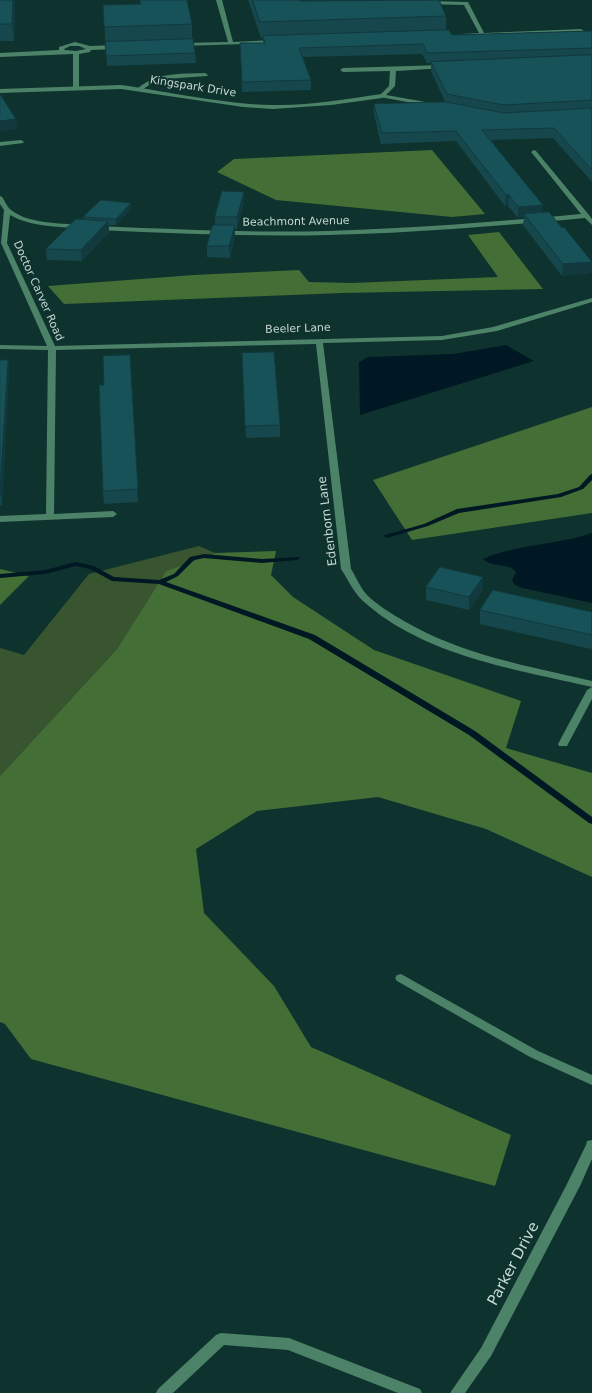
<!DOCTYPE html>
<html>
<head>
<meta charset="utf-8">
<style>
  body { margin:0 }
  canvas { display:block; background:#0e322d }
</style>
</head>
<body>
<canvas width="592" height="1393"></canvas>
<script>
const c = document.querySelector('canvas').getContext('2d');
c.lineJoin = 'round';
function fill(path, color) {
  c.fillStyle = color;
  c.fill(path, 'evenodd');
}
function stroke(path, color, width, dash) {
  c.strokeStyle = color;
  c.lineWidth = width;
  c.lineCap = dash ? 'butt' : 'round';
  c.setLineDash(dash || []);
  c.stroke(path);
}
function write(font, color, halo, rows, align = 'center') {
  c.font = font + ' "DejaVu Sans",sans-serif';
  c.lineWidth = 4;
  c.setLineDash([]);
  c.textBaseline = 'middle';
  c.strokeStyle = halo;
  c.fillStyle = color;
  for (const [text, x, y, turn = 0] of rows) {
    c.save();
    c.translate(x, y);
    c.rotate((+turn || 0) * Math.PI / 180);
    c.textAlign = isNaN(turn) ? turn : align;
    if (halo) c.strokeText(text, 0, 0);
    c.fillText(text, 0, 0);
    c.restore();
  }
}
const green = new Path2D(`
  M199,546L215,553L166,571L117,649L0,776V648L24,655L89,574Z`);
const forest = new Path2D(`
  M432,150L485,214L452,217L276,200L217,172L234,159Z
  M499,232L543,289L342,293L64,304L48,286L194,275L299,270L309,282L352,283L498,277L468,235Z
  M592,407V513L412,540L373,480Z
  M276,551L271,575L293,597L374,650L521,701L506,748L592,773V877L486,829L378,797L257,811L196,849L204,913L274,986L311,1047L511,1135L495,1186L31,1059L5,1024L0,1022V776L117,649L166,571L215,553Z
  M0,569L29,576L0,605Z`);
const water = new Path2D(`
  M506,345L534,361L360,415L359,362L368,357L453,354Z
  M592,533V603L522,588L515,585L512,580L516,572C508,562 492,568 483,559C517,544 557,545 592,533Z`);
const stream = new Path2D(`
  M592,474V480L583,489L561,497L459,513L428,526L387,538L384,536L385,535L424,524L457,509L558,494L579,487L590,475Z
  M204,554L262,559L299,557L300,558L299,559L297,560L262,563L204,558L194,560L178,576L166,582L315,635L475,731L592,817V824L589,823L469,735L309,639L159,584L112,581L90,569L76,566L45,574L0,578V574L45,570L76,562L94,566L114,577L159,580L174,574L190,557Z`);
const service = new Path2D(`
  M216,0H222L233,42L275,40L278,42L277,43L180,46V44L182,43L228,42Z
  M428,1L468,2L484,33L581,29L584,31L581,33L464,37L462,36V34L479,33L464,5L426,4V2Z
  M75,42L90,46L117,45L120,47L117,49L91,50L90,52L79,54V87L76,89L73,87V54L0,57V53L59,50V47ZM70,46H79L86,49L76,51L65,50L64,49Z
  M443,65L446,67L445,68L396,71L395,86L386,95L437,104L438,105L435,107L380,97V95L389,86L390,71L343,72L340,70L343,68Z
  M205,73L208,75L207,76L165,79L155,81L142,90L137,89C156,72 181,74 205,73Z
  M21,140L24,142L23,143L0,146V142Z
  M592,687V699L568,744L567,746H559L558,744L587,690Z
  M401,974L538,1051L592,1075V1085L530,1057L397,981L395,978L397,975Z
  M221,1333L289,1338L420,1389L422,1393H398L288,1350L224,1345L173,1393H156L158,1389L216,1335Z`);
const minor = new Path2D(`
  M121,85C169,92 224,104 272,105C309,106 346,99 382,94L385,96L382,98L331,105L273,109L243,107L121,89L0,93V89Z
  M534,150L536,151L589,215L592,219V225L585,218C499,226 413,233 327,235C250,237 173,233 96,230L93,228L96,226C173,229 250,233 328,231C413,228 497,222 581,214L532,153L531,152Z
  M0,196L2,197C5,201 7,207 11,210C29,224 59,223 81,225L84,227L81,229C57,226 31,227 10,215L7,243L55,346L442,336L493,327L592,298V302L497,331L442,340L323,343L351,569C356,577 360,587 367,595C377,605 392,614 404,621C462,655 528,666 592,681V687C515,669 424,656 363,601C353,592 348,579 341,569L316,344L56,350L54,514L113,511L117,514L113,517L0,522V516L46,514L48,350L0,349V345L47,346L1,243L4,210L0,204Z
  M592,1140V1159L580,1186L491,1356L465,1393H450L481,1348L566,1186L586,1145L587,1141Z`);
const wall = new Path2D(`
  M0,0H15L14,41H0Z
  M140,0H187L192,24V39L195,53L196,63L107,66L103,5L140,4Z
  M248,0H300V1L446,16V30L452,35L592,31V182L553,138L491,140L542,213L562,228L592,262L591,273L562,276L523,225L524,217L518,218L508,206H505L456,141L381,144L374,114V104L445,102L431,71V63H427L422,54L303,57L311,80V90L242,92L240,43H263V38H261Z
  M244,192V203L237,229H235V236L230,258L207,257V246L215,225V217Z
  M131,203V209L116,225H109V232L82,261L47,260L46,249L84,219L83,217Z
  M242,353L280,425V437L246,438Z
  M130,355L138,502L104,504L103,491L104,385Z
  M0,360H8L9,372L2,505H0Z
  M483,577L482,591L469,610L426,600V587Z
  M480,610L592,612V647L591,649L480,624Z`);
const shadedWall = new Path2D(`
  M13,0H15V4L14,41L12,24Z
  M16,119L17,129L0,131V121Z
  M244,192V203L237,229V217Z
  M506,195H509L508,206H505Z
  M131,203V209L116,225V219Z
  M543,205L542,216L524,214V217L518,218V207Z
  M108,221L109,232L82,261L81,250Z
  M235,225V236L230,258L229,246Z
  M592,262L591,273L562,276L563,264Z
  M8,360L9,372L2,505L0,492Z
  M483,577L482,591L469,610V597Z`);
const building = new Path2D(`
  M0,0H13L12,24H0Z
  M140,0H187L192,24L104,27L103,5L141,4Z
  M253,0H300V1L439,0L446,16L260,22Z
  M449,30L452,35L592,31V48L427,53L423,44L299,48L311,80L242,82L240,43H265L263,36Z
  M193,39L195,53L106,56L105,42Z
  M592,55V100L504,105L447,94L431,62Z
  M0,94L16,119L0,121Z
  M446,102L504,113L592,108V170L554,128L482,130L543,205L518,207L509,195H506L456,131L382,133L374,104Z
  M222,191L244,192L237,217H215Z
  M101,200L131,203L116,219L83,217Z
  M549,212L562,228L564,227L592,262L563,264L524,214Z
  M76,219L108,221L81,250L46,249Z
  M213,225H235L229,246H207Z
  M274,352L280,425L245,426L242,353Z
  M130,355L138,489L103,491L99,385H104L103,356Z
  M0,360H8L0,492Z
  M440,567L483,577L469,597L426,587Z
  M493,590L592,612V635L480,610Z`);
const farStreetnames = [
  ["Kingspark Drive",193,87,9],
  ["Beachmont Avenue",296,222,-1],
  ["Doctor Carver Road",38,291,66],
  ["Beeler Lane",298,329,-2]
];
const streetNames = [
  ["Edenborn Lane",328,521,-97]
];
const nearStreetnames = [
  ["Parker Drive",514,1264,-62]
];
fill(green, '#395530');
fill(forest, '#436e35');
fill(water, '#001823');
fill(stream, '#001823');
fill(service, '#4c8267');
fill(minor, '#4c8267');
fill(wall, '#15474d');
fill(shadedWall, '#11393e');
fill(building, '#185259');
stroke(building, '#11393e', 1);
write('11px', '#c5d8d4', '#0e322d', farStreetnames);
write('12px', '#c5d8d4', '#0e322d', streetNames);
write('15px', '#c5d8d4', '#0e322d', nearStreetnames);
</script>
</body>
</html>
